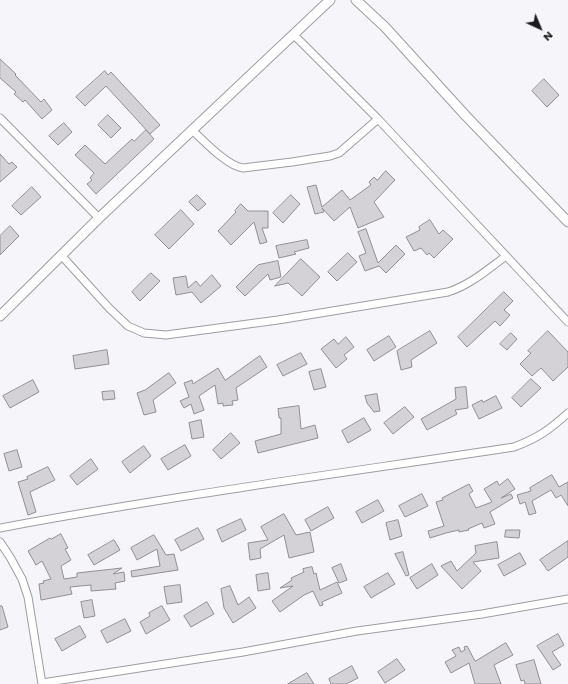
<!DOCTYPE html>
<html>
<head>
<meta charset="utf-8">
<style>
  body { margin:0 }
  #map { position:relative; width:568px; height:684px; overflow:hidden; background:#f5f5fa; font-family:Poppins,sans-serif }
  canvas { display:block }
  .north { position:absolute; left:520px; top:8px; width:40px; height:40px; -webkit-text-stroke:3px #fff; paint-order:stroke; rotate:136deg; font-size:11px; font-weight:700; line-height:16px; text-align:center; color:#1c1c1e }
  .north::after { content:''; display:block; margin:auto; width:14px; height:18px; background:#1c1c1e; clip-path:polygon(50% 0,100% 100%,50% 72%,0 100%) }
</style>
</head>
<body>
<div id="map">
<canvas width="568" height="684"></canvas>
<div class="north">N</div>
</div>
<script>
const c = document.querySelector('canvas').getContext('2d');
c.lineJoin = 'round';
function fill(path, color) {
  c.fillStyle = color;
  c.fill(path, 'evenodd');
}
function stroke(path, color, width, dash) {
  c.strokeStyle = color;
  c.lineWidth = width;
  c.lineCap = dash ? 'butt' : 'round';
  c.setLineDash(dash || []);
  c.stroke(path);
}
const building = new Path2D(`
  M0,59L16,74L15,75L41,102L44,99L52,110L42,119L25,100L23,102L14,94L16,92L0,78Z
  M105,71L108,75L111,72L160,125L150,134L106,86L85,106L76,97Z
  M544,79L559,95L547,107L532,91Z
  M108,115L121,128L111,138L98,125Z
  M64,123L72,132L58,145L49,136Z
  M146,130L154,139L96,194L87,184L92,180L90,178L94,173L75,155L85,145L105,164L132,139L134,141Z
  M0,154L9,164L12,162L17,167L0,182Z
  M386,171L395,180L374,202L384,217L358,228L350,207L334,221L322,208L324,212L315,214L307,187L316,185L322,207L342,190L350,200L371,185L369,182L374,177L377,180Z
  M32,187L41,197L21,215L12,206Z
  M197,195L206,204L198,211L189,202Z
  M291,195L300,204L283,223L273,213Z
  M241,204L248,211H268V228H262L267,242L260,244L254,222L231,245L218,231L236,212L235,211Z
  M181,210L194,224L169,249L155,235Z
  M430,220L439,234L443,230L453,239L434,258L429,253L427,255L421,248L414,251L406,237L420,230L419,227Z
  M10,226L19,236L0,255V236Z
  M366,229L378,263L396,245L405,254L386,273L379,266L365,271L359,256L366,253L358,232Z
  M307,240L309,248L294,252L296,254L279,258L276,246Z
  M348,253L357,262L337,281L328,272Z
  M301,259L320,277L302,296L288,283L275,286Z
  M278,261L281,277L270,280L268,274L245,296L236,287L258,265Z
  M151,273L160,281L140,301L132,292Z
  M212,275L221,286L201,303L192,292L176,295L173,278L186,276L188,288L196,281L200,286Z
  M504,292L513,301L504,310L510,315L500,326L495,321L467,347L458,337Z
  M430,331L437,343L411,360L412,367L401,370L397,351Z
  M548,331L568,352V367L553,381L541,368L532,376L520,364L531,353L528,351Z
  M511,333L517,339L507,350L500,344Z
  M389,336L396,347L374,361L367,350Z
  M346,337L354,347L344,355L347,359L336,368L321,349L334,339L338,344Z
  M107,350L109,364L75,369L73,356Z
  M301,353L307,364L283,376L277,365Z
  M260,356L267,367L236,388L238,400L232,401L233,405L223,406V403L218,404L215,385L199,396L204,410L194,414L191,404L184,408L180,401L189,397L184,383L192,380L193,384L218,368L225,380Z
  M321,369L326,387L314,390L309,372Z
  M169,373L176,383L153,400L156,412L144,415L137,393L145,390Z
  M531,379L541,388L521,407L512,398Z
  M33,380L39,392L10,408L3,396Z
  M466,387L468,408L455,410L457,414L427,430L421,419L456,399L455,388Z
  M114,391L115,399L103,400L102,392Z
  M377,394L380,411L374,412L367,403L365,396Z
  M496,396L502,408L479,419L472,405L482,400L483,402Z
  M299,406L301,429L315,425L318,438L258,453L255,441L281,434V418H279L278,409Z
  M405,407L414,417L393,434L384,423Z
  M364,418L371,430L348,443L342,431Z
  M201,420L204,437L192,439L189,423Z
  M231,433L240,443L221,459L213,450Z
  M185,445L191,456L168,470L161,459Z
  M144,446L151,456L130,473L122,462Z
  M17,450L22,467L9,471L4,454Z
  M91,459L98,469L77,485L70,476Z
  M48,467L55,480L30,492L36,512L28,515L18,482L28,479L27,477Z
  M552,475L559,487L568,482V506L561,495L556,498L551,490L532,501L536,513L529,515L525,502L520,504L517,495L531,491L530,488Z
  M508,479L515,489L501,498L511,494L513,498L490,512L495,524L484,528L482,523L468,529L469,530L459,532V530L446,533L430,538L428,531L444,526L436,502L443,500L442,498L469,484L473,491L469,494L476,508L492,502L484,489L497,481L499,485Z
  M422,494L428,506L405,517L399,506Z
  M378,500L384,511L362,523L356,512Z
  M328,507L334,518L311,531L305,520Z
  M284,514L296,535L310,532L314,552L289,558L284,535L260,549L261,558L250,560L248,543L268,540L261,527Z
  M241,519L246,530L222,542L217,530Z
  M398,520L402,536L390,540L386,523Z
  M198,528L204,539L181,551L175,540Z
  M506,530H520L519,538L505,537Z
  M61,534L68,548L65,549L71,560L61,566L64,579L77,577V573L122,568L113,574L124,572L125,581L115,583L116,589L91,591V585L70,587L72,594L41,600L39,584L44,583L43,581L51,579L42,561L36,565L28,551L50,538L51,539Z
  M154,535L166,555L174,554L178,570L132,577L131,571L160,566L157,549L137,560L131,548Z
  M114,540L120,550L94,565L88,555Z
  M568,541V557L548,571L540,560Z
  M497,542L499,558L473,562L481,571L462,589L441,566L451,561L457,571L476,553L475,546Z
  M403,552L409,575L406,576L395,554Z
  M520,553L526,564L504,576L498,565Z
  M341,564L347,580L339,583L332,568Z
  M432,564L438,575L417,589L410,578Z
  M312,567L314,574L316,573L320,590L337,582L342,593L322,602L323,605L320,606L313,591L304,595L280,612L272,601L293,586L280,588L292,580L291,578L304,572L303,569Z
  M268,573L270,589L258,591L256,575Z
  M388,573L395,584L371,598L364,587Z
  M180,585L182,602L167,604L164,587Z
  M230,586L238,605L249,597L256,608L233,623L224,608L221,589Z
  M92,600L95,616L84,618L81,602Z
  M207,602L214,614L191,627L184,616Z
  M0,606H2L8,627L0,630Z
  M162,606L170,620L146,634L140,622L150,616L149,613Z
  M125,619L131,631L107,643L101,631Z
  M80,626L86,637L62,651L55,639Z
  M558,634L564,645L552,652L561,665L553,670L537,646Z
  M506,643L513,655L494,665L501,684H475L469,663L451,673L445,662L456,656L452,650L459,647L461,652L465,650L464,647L467,646L475,661Z
  M397,659L405,670L385,683L378,672Z
  M534,660L541,684H525L524,680L521,681L516,665Z
  M352,666L358,678L346,684H331L329,679Z
  M307,673L314,684H288Z`);
const minor = new Path2D(`
  M294,35L378,119L568,322
  M0,118L99,218
  M192,130C204,141 227,166 243,168L292,162L330,156L339,153L378,119
  M61,255L109,308L128,326L144,333L166,335L278,320L448,292C470,285 487,270 506,256
  M0,528C171,496 343,473 514,447C538,438 549,430 568,413
  M0,542L10,557L22,579L28,597L42,684
  M42,683L243,652L357,631L482,614L568,599`);
const tertiary = new Path2D(`
  M356,0L385,27L466,116L568,222
  M0,316L99,218L330,0`);
fill(building, '#d4d2d7');
stroke(building, '#918f93', 1);
stroke(minor, '#9d9ea2', 9);
stroke(tertiary, '#9d9ea2', 11);
stroke(minor, '#fff', 7);
stroke(tertiary, '#fff', 9);
</script>
</body>
</html>
